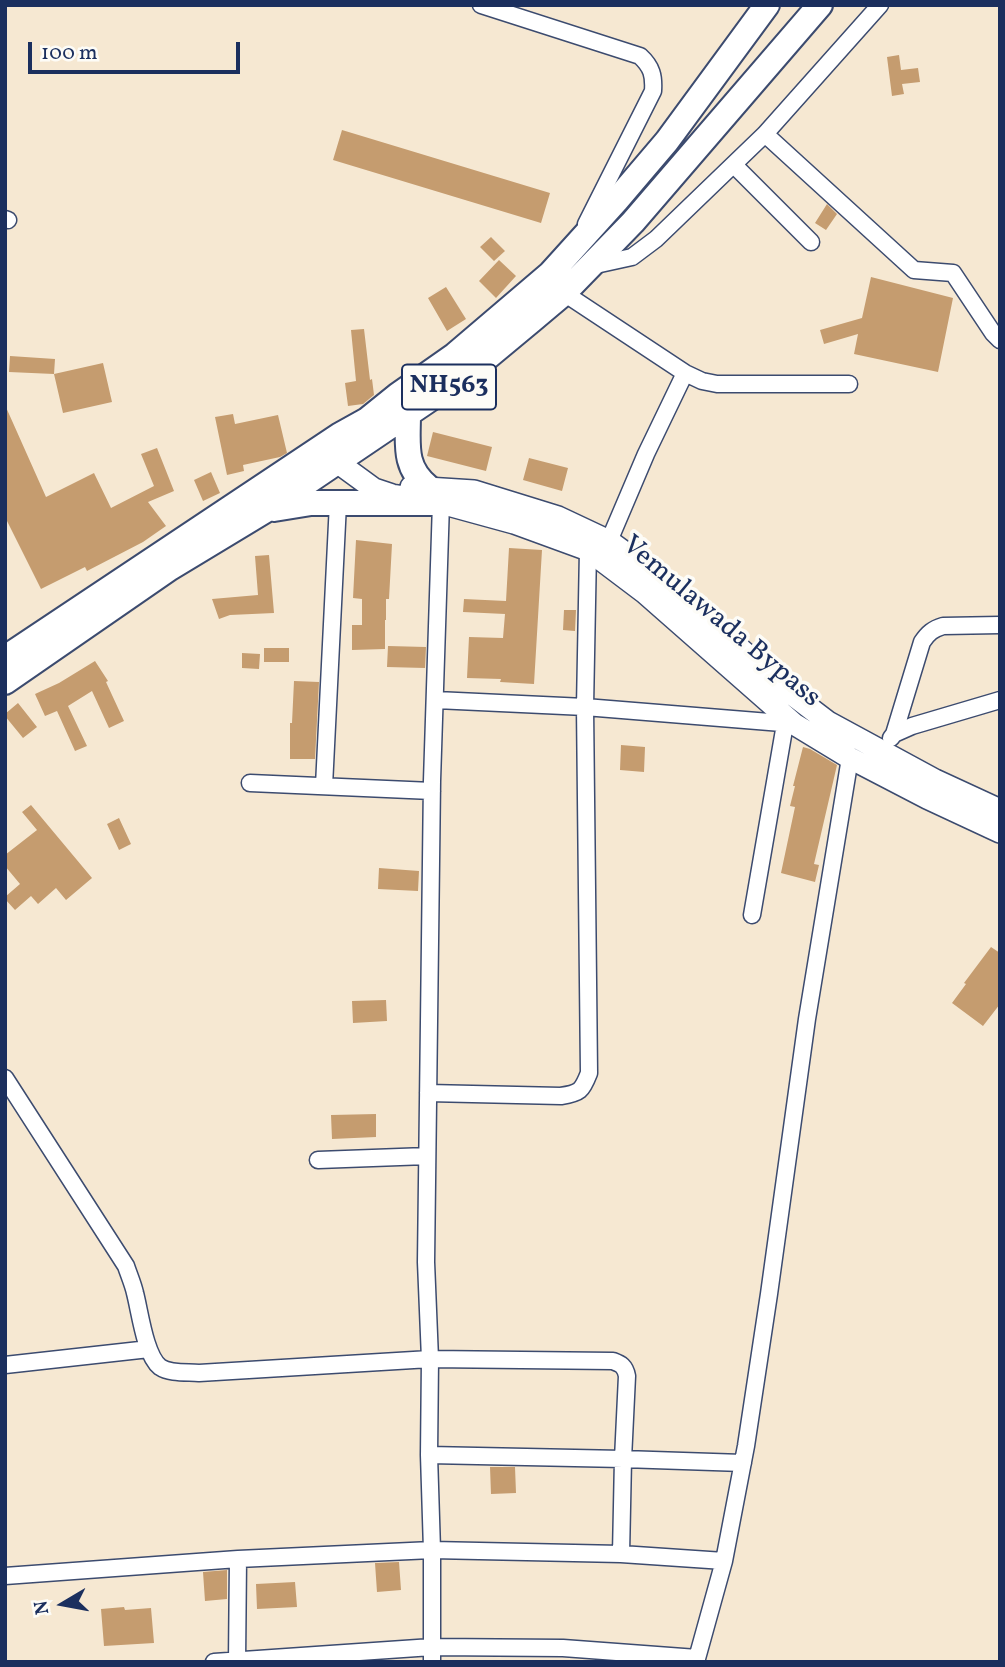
<!DOCTYPE html>
<html>
<head>
<meta charset="utf-8">
<style>
  body { margin:0 }
  #map { position:relative; width:1005px; height:1667px; overflow:hidden; background:#f6e8d2; font-family:Vollkorn,serif }
  canvas { display:block }
  .frame { position:absolute; inset:0; border:7px solid #1b2f5e; pointer-events:none }
  .north { position:absolute; left:28px; top:1569px; width:70px; height:70px; -webkit-text-stroke:5px #fdfcf7; paint-order:stroke; rotate:260deg; font-size:19px; font-weight:700; line-height:28px; text-align:center; color:#1b2f5e }
  .north::after { content:''; display:block; margin:auto; width:24px; height:32px; background:#1b2f5e; clip-path:polygon(50% 0,100% 100%,50% 72%,0 100%) }
  .scale { position:absolute; left:28px; top:42px; width:212px; height:32px; box-sizing:border-box; border:4px solid #1b2f5e; border-top:0; padding-left:9px; font-size:21px; line-height:24px; white-space:nowrap; color:#1b2f5e; -webkit-text-stroke:5px #fdfcf7; paint-order:stroke }
</style>
</head>
<body>
<div id="map">
<canvas width="1005" height="1667"></canvas>
<div class="frame"></div>
<div class="north">N</div>
<div class="scale">100 m</div>
</div>
<script>
const c = document.querySelector('canvas').getContext('2d');
c.lineJoin = 'round';
function fill(path, color) {
  c.fillStyle = color;
  c.fill(path, 'evenodd');
}
function stroke(path, color, width, dash) {
  c.strokeStyle = color;
  c.lineWidth = width;
  c.lineCap = dash ? 'butt' : 'round';
  c.setLineDash(dash || []);
  c.stroke(path);
}
function write(font, color, halo, rows, align = 'center') {
  c.font = font + ' Vollkorn,serif';
  c.lineWidth = 7;
  c.setLineDash([]);
  c.textBaseline = 'middle';
  c.strokeStyle = halo;
  c.fillStyle = color;
  for (const [text, x, y, turn = 0] of rows) {
    c.save();
    c.translate(x, y);
    c.rotate((+turn || 0) * Math.PI / 180);
    c.textAlign = isNaN(turn) ? turn : align;
    if (halo) c.strokeText(text, 0, 0);
    c.fillText(text, 0, 0);
    c.restore();
  }
}
const building = new Path2D(`
  M899,55L901,70L918,68L920,82L902,84L904,94L892,96L887,57Z
  M342,130L550,193L541,223L333,160Z
  M827,204L837,214L826,230L815,223Z
  M491,237L505,251L494,261L480,247Z
  M499,260L516,276L496,298L479,281Z
  M871,277L953,298L938,372L854,354L858,334L824,344L820,330L862,318Z
  M446,287L466,319L447,331L428,298Z
  M364,329L370,380L372,379L374,395L363,404L348,406L345,383L356,381L351,330Z
  M10,356L55,359L54,374L9,372Z
  M103,363L112,402L63,413L54,374Z
  M5,405L46,497L94,473L111,508L154,486L141,454L157,448L174,491L148,502L166,526L143,542L87,571L85,567L41,589L5,517Z
  M233,414L235,424L278,415L287,453L280,457L243,465L244,471L227,475L215,417Z
  M433,432L492,447L486,471L427,456Z
  M529,458L568,468L562,491L523,480Z
  M211,472L220,493L203,501L194,480Z
  M356,540L392,544L389,599H386V620H385V649L352,650V625H362V599L353,598Z
  M509,548L542,550L534,684L500,682L501,679L467,678L469,637L503,638L505,614L463,612L464,599L506,601Z
  M269,555L274,613L230,615L219,619L212,599L258,595L255,556Z
  M564,610H576L575,631L563,630Z
  M388,646L426,647L425,668L387,667Z
  M264,648H289V662H264Z
  M242,653L260,654L259,669L242,668Z
  M95,661L108,681L106,682L124,721L109,728L92,691L68,706L87,746L75,751L57,711L45,716L35,694L59,683Z
  M294,681L319,682L315,759H290V723H292Z
  M18,703L37,727L23,738L5,716V714Z
  M621,745L645,747L644,772L620,770Z
  M803,747L810,749L837,765L814,864L819,865L815,882L781,873L795,807L790,806L795,786H793Z
  M31,805L92,878L66,900L56,888L38,904L31,896L15,910L5,899V897L20,884L5,866V855L37,830L22,812Z
  M119,818L131,844L119,850L107,824Z
  M379,868L419,871L418,891L378,889Z
  M991,947L1000,953V1004L983,1026L952,1003L966,984L964,983Z
  M386,1000L387,1021L353,1023L352,1001Z
  M376,1114V1137L332,1139L331,1115Z
  M490,1467H515L516,1493L491,1494Z
  M399,1562L401,1590L377,1592L375,1563Z
  M227,1570V1599L205,1601L203,1572Z
  M295,1582L297,1607L257,1609L256,1584Z
  M124,1607L125,1610L151,1608L154,1643L104,1646L101,1609Z`);
const minor = new Path2D(`
  M481,5L640,56C652,67 654,76 653,91L586,224
  M765,134L914,270L953,273L993,333L1000,340
  M734,165L811,242
  M5,219L8,220
  M591,266L632,257L656,239L765,134L880,5
  M564,293L685,373L702,381L717,384H849
  M609,541L646,454L685,373
  M436,700L585,707L794,724
  M894,734L922,642C928,633 933,629 943,626L1000,625
  M891,738L894,734L912,726L1000,700
  M250,783L432,791
  M324,786L338,503
  M752,915L785,724
  M5,1078L126,1266C129,1275 133,1284 135,1293C140,1312 145,1355 160,1367C170,1374 187,1372 199,1373L430,1359L613,1361C621,1364 625,1366 627,1376L623,1459L743,1463
  M428,1093L561,1096C580,1093 582,1091 589,1073L585,707L588,550
  M318,1160L427,1156
  M5,1365L149,1349
  M429,1455L623,1459L621,1554
  M5,1576L238,1559L432,1550L621,1554L724,1561
  M214,1662L432,1647L563,1648L697,1658
  M237,1662L238,1559
  M432,1662V1550L429,1455L430,1359L426,1262L432,781L441,503
  M696,1662L724,1561L746,1446L769,1294L807,1019L850,758`);
const major = new Path2D(`
  M329,450L337,462L374,489L392,495L441,503L514,523L588,550L645,593L794,724L850,758L927,798L1000,832
  M411,487L474,491L558,517L609,541L658,577L794,696L828,722L935,780L1000,810`);
const highway = new Path2D(`
  M408,414C408,444 403,467 428,487
  M274,509L311,503H441
  M5,658L340,435L367,420L398,395L455,355L550,274L616,201L667,141L767,5
  M5,682L170,568L266,510L467,374L532,320L564,293L633,222L820,5`);
const shields = [
  [449,387,94]
];
const shieldNames = [
  ["NH563",449,387]
];
const streetNames = [
  ["Vemulawada Bypass",720,623,40]
];
fill(building, '#c59c6f');
stroke(minor, '#3c4b6f', 19);
stroke(major, '#3c4b6f', 24);
stroke(highway, '#3c4b6f', 28);
stroke(minor, '#fff', 16);
stroke(major, '#fff', 21);
stroke(highway, '#fff', 24);
for (const [x, y, w] of shields) {
  const box = new Path2D();
  box.roundRect(x - w / 2, y - 22.5, w, 45, 5);
  c.fillStyle = '#fdfcf7';
  c.fill(box);
  stroke(box, '#1b2f5e', 2);
}
write('bold 26px', '#1b2f5e', null, shieldNames);
write('28px', '#1b2f5e', '#fdfcf7', streetNames);
</script>
</body>
</html>
